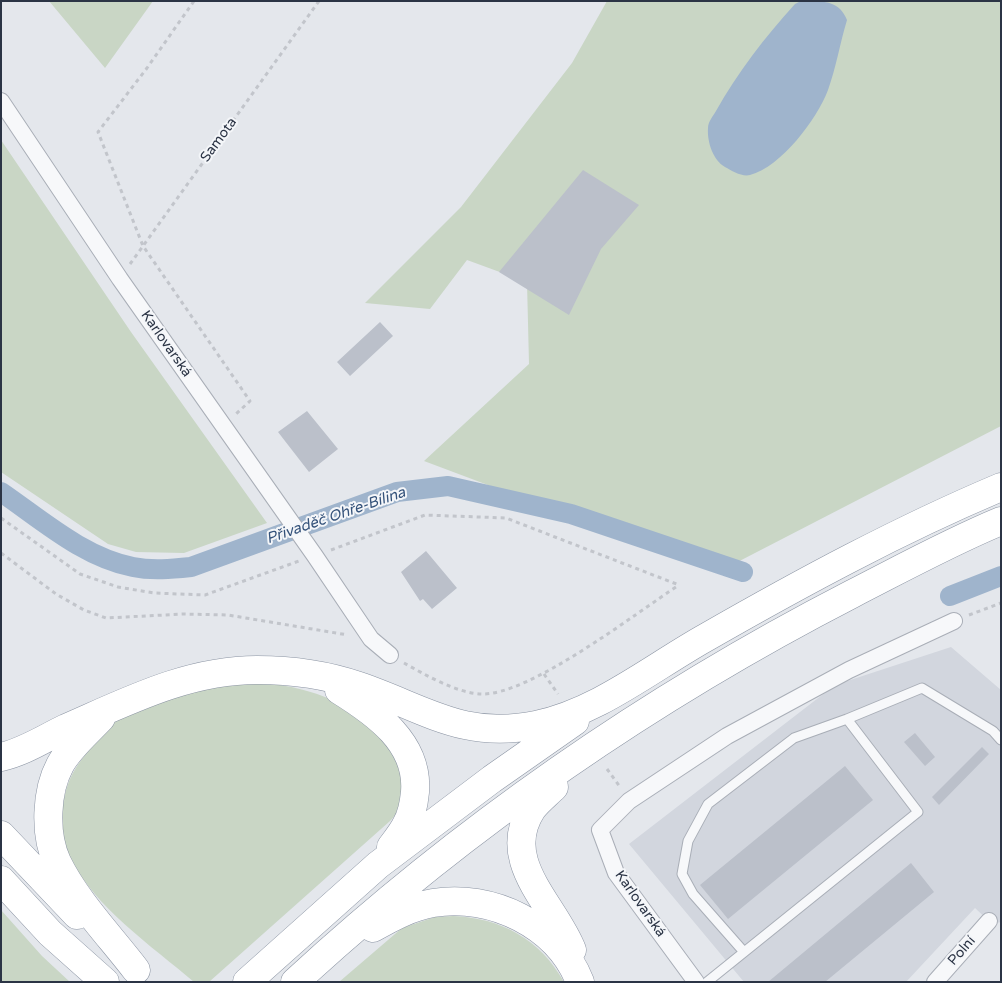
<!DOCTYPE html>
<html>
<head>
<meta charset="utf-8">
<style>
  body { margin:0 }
  #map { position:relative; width:1002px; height:983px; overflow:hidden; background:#e4e7ec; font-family:"Varela Round",sans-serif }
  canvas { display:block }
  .frame { position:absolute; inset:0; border:2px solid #2b3445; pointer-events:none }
</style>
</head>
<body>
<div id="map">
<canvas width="1002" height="983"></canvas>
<div class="frame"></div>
</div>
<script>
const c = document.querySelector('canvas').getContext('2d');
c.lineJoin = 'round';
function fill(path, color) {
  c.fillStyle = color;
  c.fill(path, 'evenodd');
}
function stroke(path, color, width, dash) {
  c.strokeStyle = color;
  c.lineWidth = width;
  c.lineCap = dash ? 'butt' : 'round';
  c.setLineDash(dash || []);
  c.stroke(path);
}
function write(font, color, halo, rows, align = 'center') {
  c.font = font + ' "Varela Round",sans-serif';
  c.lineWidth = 4;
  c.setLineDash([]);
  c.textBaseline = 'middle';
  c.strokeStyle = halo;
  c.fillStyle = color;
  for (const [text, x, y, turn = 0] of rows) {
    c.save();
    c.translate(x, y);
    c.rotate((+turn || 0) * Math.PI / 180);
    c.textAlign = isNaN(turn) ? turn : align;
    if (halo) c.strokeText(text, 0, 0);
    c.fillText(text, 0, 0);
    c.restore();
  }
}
const built = new Path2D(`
  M951,647L1001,690V922L992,924L975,908L906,982H744L629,844L835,685Z`);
const green = new Path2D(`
  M49,1H153L105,68Z
  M607,1H1001V426L724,569L573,517L424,461L529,364L527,282L467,260L430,309L365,303L461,207L572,63Z
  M1,140L131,332L267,523L184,553L136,552L108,544L1,472Z
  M257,683C281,684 302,688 325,697C362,713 420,763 399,809C397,813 393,818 390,821L209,982H194C152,946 94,907 70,857C62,842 61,822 63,805C66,781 76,764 93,746C100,738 107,728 116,721C149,697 217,685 257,683Z
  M1,910L42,956L70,982H1Z
  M453,916C501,918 540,939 564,982H339L402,928L435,917Z`);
const water = new Path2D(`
  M801,1C823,1 839,0 847,20C840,43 836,68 828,90C817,119 781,167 750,175C742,177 732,171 725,167C713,160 707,142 708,128C708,122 713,116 716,111C738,72 765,37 795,4Z`);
const canal = new Path2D(`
  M1,492C42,520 83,557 133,567C152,571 172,569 191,567L397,492L448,486L571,514L743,572
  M950,596L1001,576`);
const building = new Path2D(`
  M583,170L639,205L601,249L569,315L499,272Z
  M380,322L393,336L350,376L337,362Z
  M307,411L338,449L309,472L278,432Z
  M426,551L457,588L432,609L423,599L420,601L401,572Z
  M915,733L935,757L925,766L904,742Z
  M982,747L989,754L939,805L932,797Z
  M845,766L873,800L728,919L700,885Z
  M911,863L934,892L825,982H768Z`);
const path = new Path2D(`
  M194,1L147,68L98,132L143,246L250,401L236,414
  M130,264L319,1
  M1,518L80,574L118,587L154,593L205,595L299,561
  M331,550L425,515L506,518L679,585
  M1,553L56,594L84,610L106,618L184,614L228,615L348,635
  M969,615L1001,603
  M404,663C424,674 456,693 481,694C529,696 636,613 679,585
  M544,674L558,694
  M607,769L620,787`);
const service = new Path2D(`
  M744,952L693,894L682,874L688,841L708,804L794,738L847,719
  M707,982L918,812L847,719L922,688L993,731L1001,740`);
const minor = new Path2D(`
  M1,101L120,279L315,556L371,639L390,655
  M696,982L616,873L600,830L629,801L727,736L849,670L954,621
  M935,982L989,921`);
const trunk = new Path2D(`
  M339,690C376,713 419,743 415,792C414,803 412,815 406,825C402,833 396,840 391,847
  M101,718C88,732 69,748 60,765C46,791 44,834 57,862C76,901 110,936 136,970
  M1,757C24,752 45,738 66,728C128,701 188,670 257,670C291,670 327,675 359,686C424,708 463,740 536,725C598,712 650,669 705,638C801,583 899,530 1001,487
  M554,787C547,794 538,801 532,809C498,861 554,904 572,950
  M1,835L77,915
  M1,880L50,933L105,982
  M373,928C392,917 411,907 433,903C491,893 558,925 580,982
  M247,982L378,865L492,779L575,721
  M295,982C462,828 650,698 852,594C901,569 950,542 1001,521`);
const streetNames = [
  ["Samota",219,140,-54],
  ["Karlovarská",166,344,55],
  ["Karlovarská",640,904,55],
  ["Polní",962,951,-49]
];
const waterNames = [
  ["Přivaděč Ohře-Bílina",336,516,-19]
];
fill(built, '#d2d6de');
fill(green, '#c9d6c5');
fill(water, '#9fb4cc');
stroke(canal, '#9fb4cc', 20);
fill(building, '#bbc0ca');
stroke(service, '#a9aeb7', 11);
stroke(minor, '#a9aeb7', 18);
stroke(trunk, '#8b94a3', 29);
stroke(path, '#c2c5cb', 3, [4, 4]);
stroke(service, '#f7f8fa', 9);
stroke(minor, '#f7f8fa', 16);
stroke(trunk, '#fff', 28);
write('14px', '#2b3445', '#f4f6f9', streetNames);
write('italic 15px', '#34527a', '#f4f6f9', waterNames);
</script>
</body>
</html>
